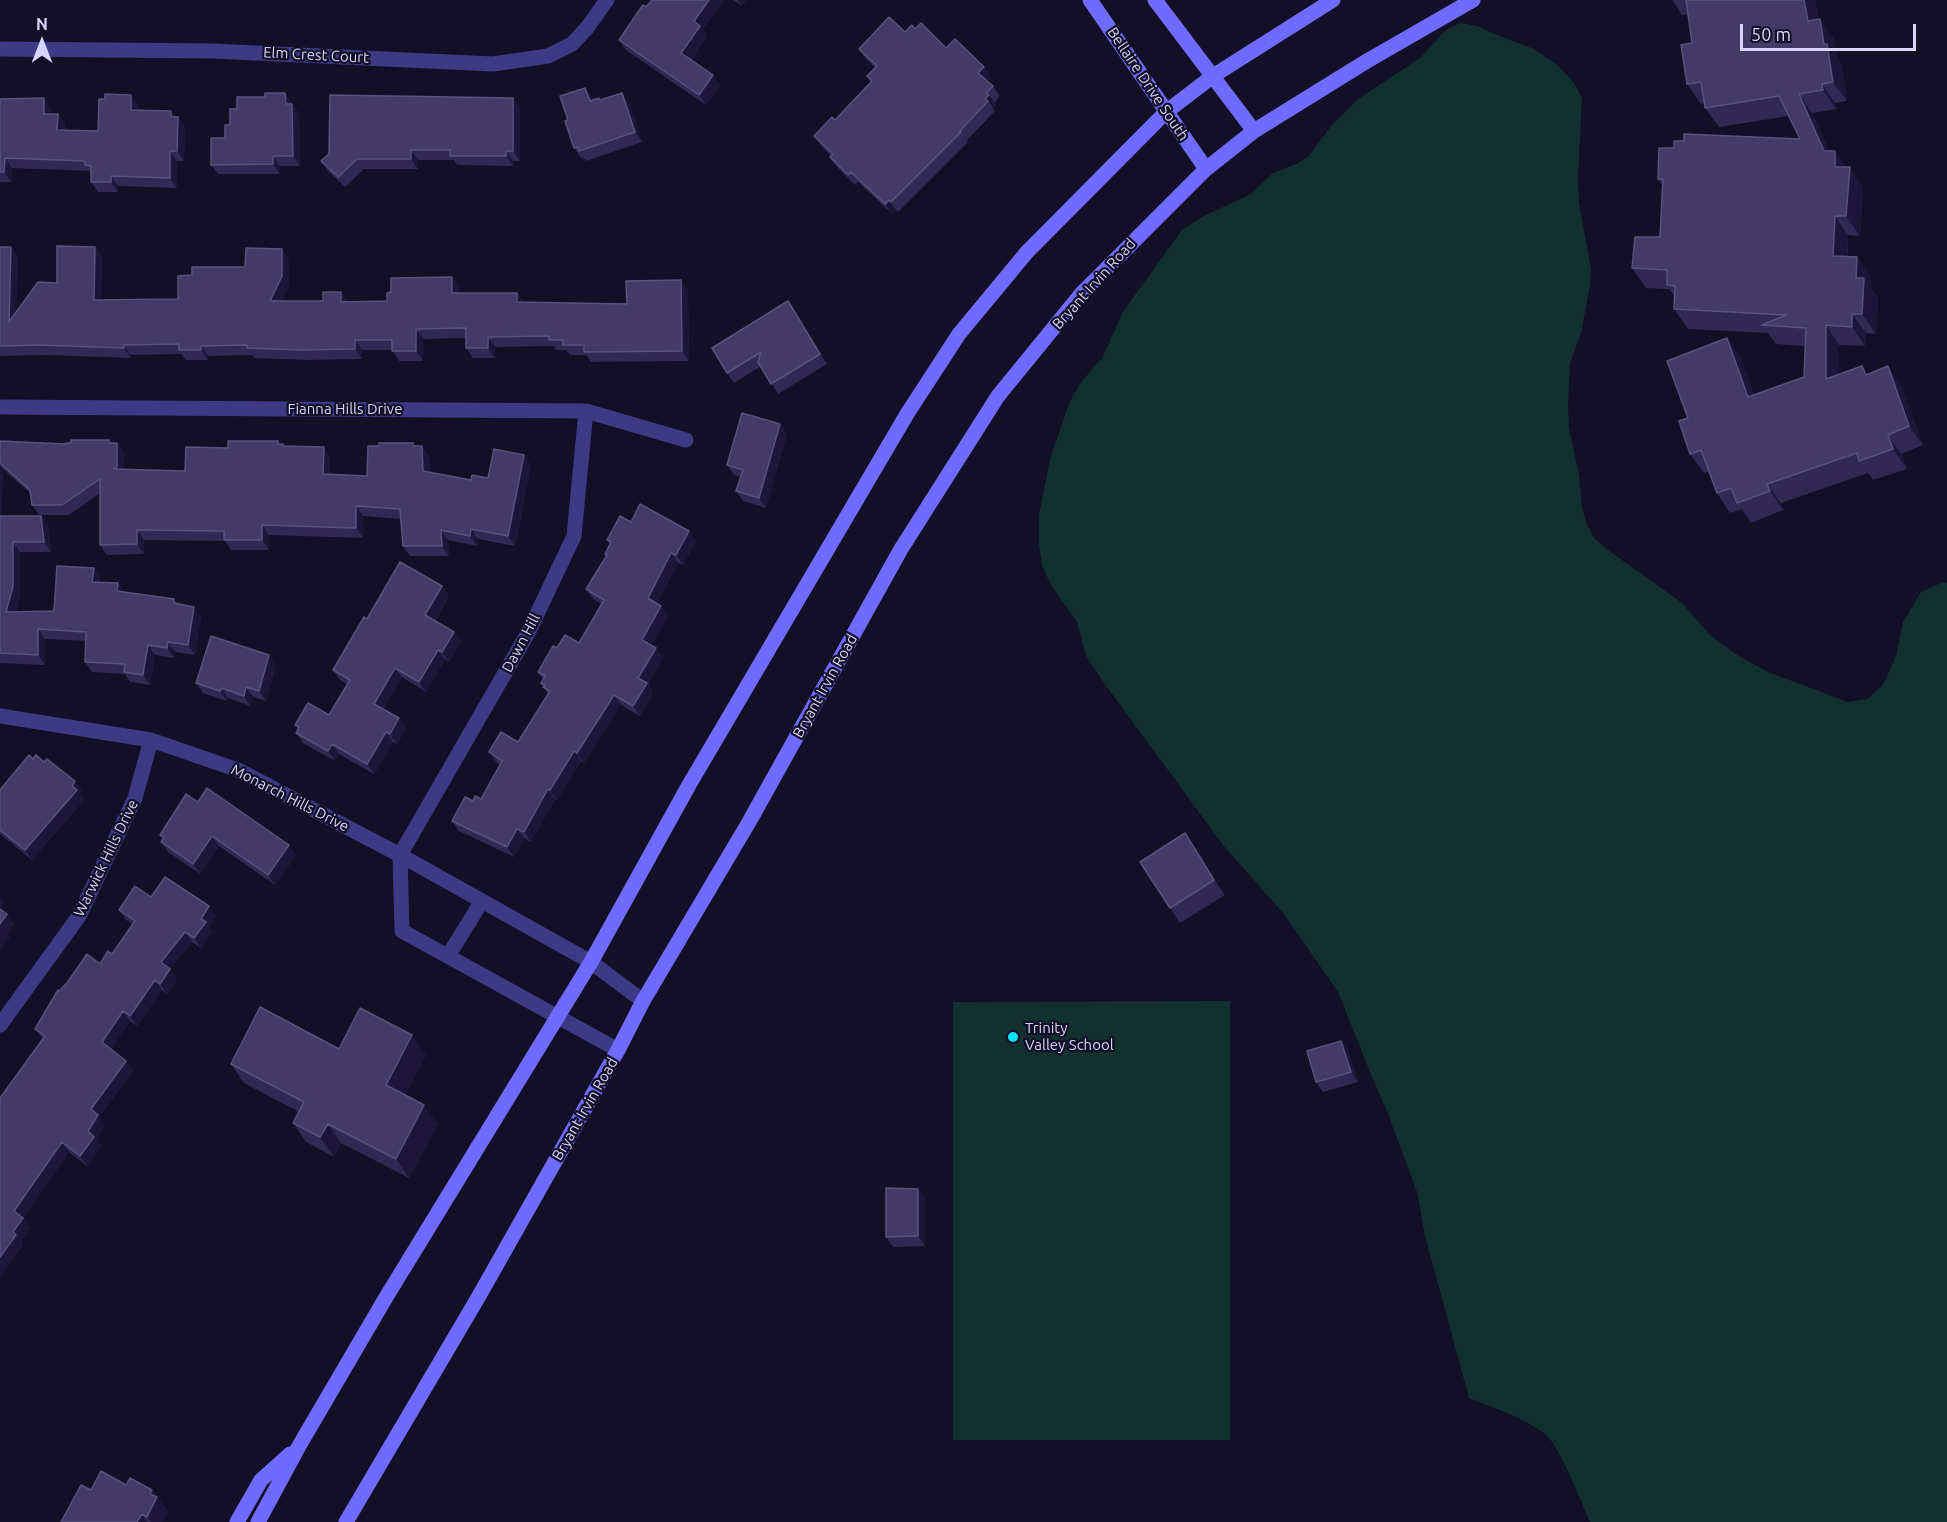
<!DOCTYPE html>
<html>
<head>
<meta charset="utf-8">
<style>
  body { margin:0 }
  #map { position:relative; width:1947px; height:1522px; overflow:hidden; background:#130f26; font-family:Ubuntu,sans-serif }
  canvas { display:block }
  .north { position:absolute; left:12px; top:12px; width:60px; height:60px; -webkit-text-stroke:4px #130f26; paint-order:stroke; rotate:0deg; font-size:16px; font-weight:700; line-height:24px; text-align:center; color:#d9d4ff }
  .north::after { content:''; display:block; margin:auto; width:21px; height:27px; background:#d9d4ff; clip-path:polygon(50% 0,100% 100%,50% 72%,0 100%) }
  .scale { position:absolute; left:1740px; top:24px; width:176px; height:27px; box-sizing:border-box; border:3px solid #d9d4ff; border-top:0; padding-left:8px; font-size:18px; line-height:21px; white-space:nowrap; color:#d9d4ff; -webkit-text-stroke:4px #130f26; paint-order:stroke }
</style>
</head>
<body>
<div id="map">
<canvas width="1947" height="1522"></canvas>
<div class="north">N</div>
<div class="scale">50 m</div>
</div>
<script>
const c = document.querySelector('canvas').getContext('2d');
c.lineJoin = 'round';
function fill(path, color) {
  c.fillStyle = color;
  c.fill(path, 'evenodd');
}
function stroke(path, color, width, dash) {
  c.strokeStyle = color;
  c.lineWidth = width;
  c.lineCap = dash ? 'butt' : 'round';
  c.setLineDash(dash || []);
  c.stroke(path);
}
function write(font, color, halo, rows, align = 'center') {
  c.font = font + ' Ubuntu,sans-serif';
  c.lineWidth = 4.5;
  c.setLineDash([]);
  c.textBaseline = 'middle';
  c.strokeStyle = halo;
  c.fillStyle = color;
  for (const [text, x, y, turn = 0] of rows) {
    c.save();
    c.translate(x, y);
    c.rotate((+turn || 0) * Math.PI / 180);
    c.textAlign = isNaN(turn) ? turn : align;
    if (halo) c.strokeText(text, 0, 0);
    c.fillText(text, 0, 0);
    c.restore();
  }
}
const green = new Path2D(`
  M1460,23L1478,26L1492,33L1534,49L1557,65L1574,83L1582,98L1578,177L1579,203L1591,269L1590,286L1581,333L1570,363L1568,404L1569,428L1579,475L1582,507L1586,522L1594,538L1608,550L1682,603L1710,635L1737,655L1768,672L1848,702L1867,699L1883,685L1896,656L1903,622L1921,592L1943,582L1947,583V1522H1590C1582,1504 1559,1444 1545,1434C1523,1417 1494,1408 1469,1398L1425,1236L1417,1192L1387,1111L1374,1082L1338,992L1284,914L1223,845L1104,683L1086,656L1077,622L1051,585L1042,566L1039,545V515L1050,459L1069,403L1082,381L1102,358L1122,314L1132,299L1182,230L1202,217L1251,194L1273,173L1296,164L1308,157L1332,125L1358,99L1420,58L1445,31Z
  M1230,1001V1440H953V1002Z`);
const street = new Path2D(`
  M0,49L213,51L493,64L548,56L572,44L587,28L607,0
  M0,407L586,411L686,440
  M0,716L151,740L238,770L400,855L591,962L643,1001
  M400,855L528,633L574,536L586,411
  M400,855L402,931L618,1050
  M448,956L482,901
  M0,1025L79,916L135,798L151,740`);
const secondary = new Path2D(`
  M1090,0L1206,169
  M1155,0L1254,131
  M237,1522L261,1480L290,1454
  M258,1522L299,1446L385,1299L591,962L689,785L907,414L959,334L1027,252L1166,112L1213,76L1333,0
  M346,1522L479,1296L618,1050L643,1001L749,822L901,549L998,396L1082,293L1206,169L1254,131L1367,61L1473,0`);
const wall = new Path2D(`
  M652,0H724L703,29L707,36L691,60L720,85L706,105L626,50L619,40Z
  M733,0H746L742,6Z
  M1672,0H1815L1818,20L1820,19L1834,39L1837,57L1841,63L1847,101L1835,103L1836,109L1812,113L1829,151L1846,167L1863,187L1860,236L1848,235V257H1857L1871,277L1870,287L1878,298L1876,334L1866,333L1865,346L1839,345V374H1868L1901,386L1923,445L1901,454L1907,469L1873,480L1868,473L1781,503L1783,510L1751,523L1742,509L1730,513L1717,493L1709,471L1704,473L1690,454L1688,418L1727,338L1741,358L1754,395L1804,377L1805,346L1776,344L1768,333L1688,329L1674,309L1675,297L1669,289L1646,288L1632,268L1660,237L1662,185L1658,179L1674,148L1684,141L1800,139L1789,116L1719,127L1705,108L1704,103L1701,104L1687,84L1692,43L1688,14L1682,15Z
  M915,29L946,48L984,67L991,77L987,81L993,86L1000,96L994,103L996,105L993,108L995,111L967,140L968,142L898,212L896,210L892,214L858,182L855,185L837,167L830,157L831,156L821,146L814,136L835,120L871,82L867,76L875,68L866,59L859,49Z
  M585,88L593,100L599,98L601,100L629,103L642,142L586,161L583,157L581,158L574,148L568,120Z
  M285,93L299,114L300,166H280V174H218L211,165L225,138L237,109L265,97Z
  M513,98L520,108V161H513V166L457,165L454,160H418V169H364L345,187L328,171L321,161Z
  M0,99L51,108V114H58L65,124V130L98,131L138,105V110L176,117L185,127L184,161H177V188L118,186V192H98L91,182V174L89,171L12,168L11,182H0Z
  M0,247H11L18,257L16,311L57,283L95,247L102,257L101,300L178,299L192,275L245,267L289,259V285L282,301H323L341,292L347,302L387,301L391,292L452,277L459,287V293H517L524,303L627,304L688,290L689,361L591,362L586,355H570L566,350H556L554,346L495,347V358H473L466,348V338L423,339V361H399L392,350H362V359L307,360L254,358L252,355L208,356V360H186L181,354L131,355V358L46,355L0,356Z
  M788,301L827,364L778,394L761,366L734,383L727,373Z
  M780,424L787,434L766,508L743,501L736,491L741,477L734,475L727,465Z
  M0,441L64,444L117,443L124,453V470L185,471L228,448L279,444L285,446L330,457V475L367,476L379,446L413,443L415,446H422L429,456L430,472L471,480L488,478L531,465L515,546L478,539L477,546L448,540L449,556H410L403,546L401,519L363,516V538L269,535V550H231L225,541L144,540V554L107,555L100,545V493L69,515H39L32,505L31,494L3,469L1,516H41L48,526L51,552H20V596L16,612L54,611L94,568L100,578V582L118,583L124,592L174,599L177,604L201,616L195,655L175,652L174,658L155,655L150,685L130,682L125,674L92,672L85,662L86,641L45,639V665L0,663Z
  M631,522L689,531L696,541L683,565L678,563L657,603L668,616L651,645L663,658L648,684L653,693L640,716L621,705L584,763L581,761L557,800L555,799L531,842L524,838L514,857L459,831L452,821L473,801L481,799L500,765L496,762L489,752L518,742L548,694L541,683L543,679L538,672L557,648L579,643L602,604L593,599L586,589L606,556L605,554L610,543L607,540Z
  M442,586L449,596L435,621L454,632L461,642L449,662L445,659L426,692L402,677L383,709L406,728L397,744L393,742L374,774L339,754L335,761L303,743L296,733L298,729L295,725L329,715L347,684L340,680L333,670L367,619Z
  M276,665L266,701L253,697L250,706L228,698L227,701L203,693L196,683Z
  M0,790L82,791L80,794L84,800L32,860L0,834Z
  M198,802L296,855L275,885L219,846L200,874L168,852L161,842L163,839L160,835Z
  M1195,848L1225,895L1180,923L1170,908Z
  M151,897L209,906L216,916L209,927L212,932L201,948L192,942L170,969L177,979L167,994L162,990L137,1026L130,1021L111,1049L126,1061L133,1071L99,1117L105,1125L96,1139L101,1147L87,1166L69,1152L23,1218L30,1228L21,1241L23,1245L0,1277L43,1039L35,1029L59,991L100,964L112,954L133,924L126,920L119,910Z
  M1341,1041L1348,1051L1358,1082L1323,1092L1316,1082Z
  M339,1049L426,1055L405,1095L438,1124L409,1178L341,1143L334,1157L306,1142L293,1123L299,1112L244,1083L231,1064Z
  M918,1189L925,1199V1246L893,1247L886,1237Z
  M126,1485L152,1490L168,1512L162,1522H61Z`);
const shadedWall = new Path2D(`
  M709,0H724L703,29L707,36L688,63L681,53L694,21Z
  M738,0H746L742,6Z
  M1804,0H1815L1821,41L1808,21Z
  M1820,19L1834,39L1837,57L1841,63L1847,101L1833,82L1824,44Z
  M984,67L991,77L985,83L978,73Z
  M713,75L720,85L706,105L699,95Z
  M1822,84L1835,103L1836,109L1823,90Z
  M585,88L592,97L597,111L590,101Z
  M285,93L299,114L300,166L293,156L286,104Z
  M622,93L629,103L642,142L635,132Z
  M1799,94L1812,113L1835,164V151L1849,171L1850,167L1863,187L1860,236L1846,216L1824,151Z
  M131,95L138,105V120L131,110Z
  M989,95L996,105L993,108L988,101L985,99Z
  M44,98L51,108V124L44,114Z
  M513,98L520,108V161L513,151Z
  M171,111L178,120V117L185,127L184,161L177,151L171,117Z
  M58,114L65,124L64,140L57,130Z
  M411,150L418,160V169L411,159Z
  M170,151L177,161V188L170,178Z
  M506,151L513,161V166L506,156Z
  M273,156L280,166V174L273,164Z
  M5,158L12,168L11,182L4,172Z
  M111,176L118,186V192L111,182Z
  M889,200L896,210L892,214L885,204Z
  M1835,216L1848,235L1847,276L1833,256Z
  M11,247L18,257L16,332L9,322Z
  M95,247L102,257L101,310L94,300Z
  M282,249L289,259V285L277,311L270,301Z
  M1857,257L1871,277L1870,287L1878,298L1876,334L1862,314L1856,278Z
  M452,277L459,287V303L452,293Z
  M681,280L688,290L689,361L682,351Z
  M341,292L348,302H341Z
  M517,293L524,303L517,302Z
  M788,301L795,311L827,364L820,354Z
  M1852,314L1866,333L1865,346L1852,327Z
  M1826,325L1839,345V399L1826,379Z
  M416,329L423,339V361L416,351Z
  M488,337L495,347V358L488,348Z
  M1727,338L1741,358L1762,417L1748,397Z
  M355,340L362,350V359L355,349Z
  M124,345L131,355V358L124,348Z
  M201,346L208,356V360L201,350Z
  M1888,366L1901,386L1923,445L1909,426Z
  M780,424L787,434L766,508L759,498Z
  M1888,435L1901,454L1907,469L1893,449Z
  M117,443L124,453V477L117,467Z
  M422,446L429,456L430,481L423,471Z
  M324,447L330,457V484L323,474Z
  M524,455L531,465L515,546L508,536Z
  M0,465L3,469L1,526L0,525Z
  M1767,484L1781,503L1783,510L1770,491Z
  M356,506L363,516V538L356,528Z
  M41,516L48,526L51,552L44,542Z
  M262,525L269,535V550L262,540Z
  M471,529L478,539L477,546L470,536Z
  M137,530L144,540V554L137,544Z
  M441,530L448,540L449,556L442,546Z
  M689,531L696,541L683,565L676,555Z
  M13,542L20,552V596L13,622L6,612Z
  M671,553L678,563L655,608L648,598Z
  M94,568L100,578L99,591L92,582Z
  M118,583L125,593L117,591Z
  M442,586L449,596L432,625L425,615Z
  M661,606L668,616L649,650L642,640Z
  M194,607L201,616L195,655L188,645Z
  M38,629L45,639V665L38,655Z
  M454,632L461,642L449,662L442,652Z
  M168,642L175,652L174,658L167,648Z
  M148,645L155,655L150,685L143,675Z
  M656,648L663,658L648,684L653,693L640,716L633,706L638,678Z
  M438,650L445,659L426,692L419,682Z
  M269,655L276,665L266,701L259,691Z
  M395,668L402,677L381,713L374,704Z
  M246,687L253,697L250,706L244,696Z
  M222,688L228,698L227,701L220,691Z
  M614,695L621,705L584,763L577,753Z
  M399,718L406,728L397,744L390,734Z
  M386,732L393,742L374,774L367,764Z
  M332,744L339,754L335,761L328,751Z
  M574,751L581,761L557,800L550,790Z
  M75,781L82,791L80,794L84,800L32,860L25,850Z
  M548,789L555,799L531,842L524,832Z
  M517,829L524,838L514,857L507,847Z
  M1185,833L1195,848L1225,895L1214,880Z
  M212,836L219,846L200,874L193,864Z
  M289,845L296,855L275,885L268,875Z
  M0,896L4,902L0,908Z
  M209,906L216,916L209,927L212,932L201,948L194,938L201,919Z
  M7,914L14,924L8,933L10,937L0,951V924Z
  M185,932L192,942L168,972L161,962Z
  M170,969L177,979L167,994L160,984Z
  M155,980L162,990L137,1026L130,1016Z
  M123,1011L130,1021L109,1052L102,1042Z
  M412,1035L426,1055L400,1104L386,1085Z
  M1341,1041L1348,1051L1358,1082L1351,1072Z
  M126,1061L133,1071L99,1117L105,1125L96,1139L101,1147L87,1166L80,1156L88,1131L91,1109Z
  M424,1105L438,1124L409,1178L396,1159Z
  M328,1124L341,1143L334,1157L320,1137Z
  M62,1142L69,1152L23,1218L30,1228L21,1241L23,1245L0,1277V1257L13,1232L14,1211Z
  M918,1189L925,1199V1246L918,1236Z
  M152,1490L168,1512L162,1522H151L147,1517L150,1494Z
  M142,1514L147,1522H137Z`);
const building = new Path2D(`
  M652,0H709L694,21L700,26L681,53L713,75L699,95L619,40L643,5L646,7Z
  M1686,0H1804L1808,21L1820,19L1824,44H1827L1833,82L1822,84L1823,90L1799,94L1824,151H1835V167H1850L1846,216H1835L1833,256L1857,257L1856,278H1864L1862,314H1852V327L1826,325V379L1862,366L1866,375L1888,366L1909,426L1888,435L1893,449L1859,461L1857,453L1767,484L1770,491L1737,503L1731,488L1717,493L1701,450L1690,454L1679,421L1688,418L1667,361L1727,338L1748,397L1804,377L1806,328L1762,325L1786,315L1674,309L1675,286L1667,285V270L1632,268L1635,237H1660L1663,179H1658L1659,148H1674V141H1684V134L1800,139L1779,96L1705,108L1701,82L1687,84L1681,45L1692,43Z
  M889,17L905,32L912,25L915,29L921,23L946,48L955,39L984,67L978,73L993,86L986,93L989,95L985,99L988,101L960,131L961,132L891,202L889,200L885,204L851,172L848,175L830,157L833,154L814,136L832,117L835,120L872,81L867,76L877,66L859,49Z
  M585,88L590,101L599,98L600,100L622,93L635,132L579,151L578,147L574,148L565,121L568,120L560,96Z
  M265,93H285L286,104H292L293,156H273V164L211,165V138H225V125H230V109H237V97H265Z
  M105,94L131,95V110L171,111V117H178L177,151H170V178L111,176V182H91V166L85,165V161L5,158L4,172H0V99L44,98V114H58L57,130L98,131L99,99H105Z
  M330,95L513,98V151H506V156H450V150H411V159H357L338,177L321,161L329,154Z
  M57,246L95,247L94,300L178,299V276L192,275V267H245L246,248L282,249V276L270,301H323V292H341V302L387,301V293L391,292V278L452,277V293H517V302L627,304L626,281L681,280L682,351L584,352V345H563V340H549V336L488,337V348H466V328L416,329V351H392V340H355V349L300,350L247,348V345L201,346V350H179V344L124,345V348L39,345L0,346V247H11L9,322L38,282L57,283Z
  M788,301L820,354L771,384L758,362L761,352L727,373L712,348Z
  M742,413L780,424L759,498L736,491L743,470L727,465Z
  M71,440H109V443H117V467L114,469L185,471L186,447L228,448V441H278V444H283V446L324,447L323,474L367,476L368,446H379V443H413V446H422L423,471L471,480L472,475L488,478L494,449L524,455L508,536L471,529L470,536L441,530L442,546H403L400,509L356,506V528L262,525V540H224V531L137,530V544L100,545V479L62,505H32L30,490L0,463V441L64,444L71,442Z
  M640,504L689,531L676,555L671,553L648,598L661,606L642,640L656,648L638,678L647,683L633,706L614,695L577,753L574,751L550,790L548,789L524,832L517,829L507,847L452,821L465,797L473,801L475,796L481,799L502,761L489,752L501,732L518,742L550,691L543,687L545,685L541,683L545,676L538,672L553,646L557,648L565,635L579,643L604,600L586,589L607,555L605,554L611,542L607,540L620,516L631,522Z
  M0,516H41L44,542H13V586L6,612L54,611L57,566L94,568L92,582L118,583L117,591L174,599V603L194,607L188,645L168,642L167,648L148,645L143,675L124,672L125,664L85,662L86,632L38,629V655L0,653Z
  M400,562L442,586L425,615L454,632L442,652L438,650L419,682L395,668L374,704L399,718L390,734L386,732L367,764L332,744L328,751L296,733L299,727L295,725L308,703L329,715L350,680L333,670L364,617L367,619Z
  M211,636L269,655L259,691L246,687L244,696L222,688L220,691L196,683Z
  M29,755L33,759L36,755L44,762L47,759L75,781L72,786L77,790L25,850L0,830V790Z
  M207,788L289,845L268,875L212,836L193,864L161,842L164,837L160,835L186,794L198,802Z
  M1185,833L1214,880L1170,908L1140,862Z
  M165,877L209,906L201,919L206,922L194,938L185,932L161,962L170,969L160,984L155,980L130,1016L123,1011L102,1042L126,1061L91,1109L98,1115L88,1131L94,1137L80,1156L62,1142L14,1211L23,1218L13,1232L16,1235L0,1257V1098L45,1036L35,1029L58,990L59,991L67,983L87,954L100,964L108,951L112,954L135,921L119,910L135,886L151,897Z
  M0,909L7,914L0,924Z
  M260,1007L339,1049L360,1008L412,1035L386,1085L424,1105L396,1159L328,1124L320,1137L293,1123L304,1102L231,1064Z
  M1341,1041L1351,1072L1316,1082L1307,1051Z
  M886,1188L918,1189V1236L886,1237Z
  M101,1471L126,1485L130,1478L152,1490L150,1494L157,1497L147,1517L142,1514L137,1522H61L81,1485L91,1490Z`);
const markers = [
  [1013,1037,6,"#00e5ff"]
];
const streetNames = [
  ["Elm Crest Court",316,55,3],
  ["Bellaire Drive South",1148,84,56],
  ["Bryant Irvin Road",1094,284,-48],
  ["Fianna Hills Drive",345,409],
  ["Dawn Hill",521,643,-62],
  ["Bryant Irvin Road",825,686,-61],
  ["Monarch Hills Drive",290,798,27],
  ["Warwick Hills Drive",106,858,-64],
  ["Bryant Irvin Road",585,1109,-60]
];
const poiNames = [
  ["Trinity",1025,1028],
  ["Valley School",1025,1045]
];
fill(green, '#12302f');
stroke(street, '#3d3a85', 15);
stroke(secondary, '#6f6bff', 15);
fill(wall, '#312854');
fill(shadedWall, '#1d163a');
fill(building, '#433a66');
stroke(building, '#5a527e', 1.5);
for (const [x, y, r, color] of markers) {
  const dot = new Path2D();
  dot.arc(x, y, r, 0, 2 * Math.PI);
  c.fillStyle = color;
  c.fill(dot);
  stroke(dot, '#130f26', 2);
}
write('15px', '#d9d4ff', '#130f26', streetNames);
write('15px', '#d9d4ff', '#130f26', poiNames, 'left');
</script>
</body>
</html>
